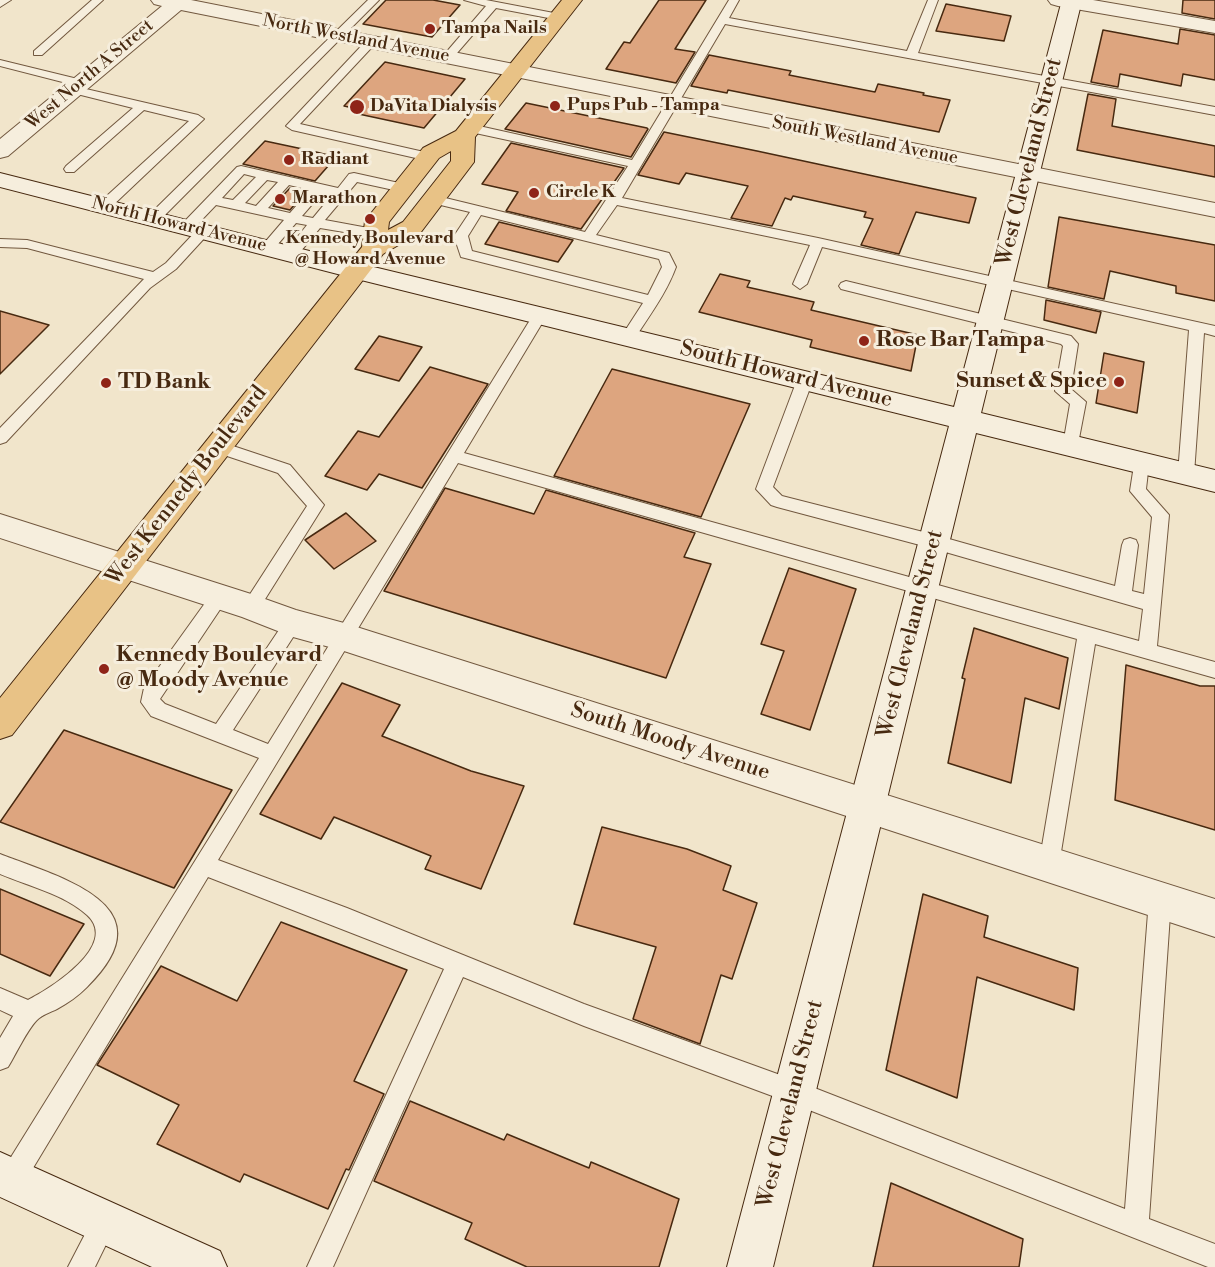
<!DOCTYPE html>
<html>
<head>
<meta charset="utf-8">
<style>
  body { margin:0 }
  canvas { display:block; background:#f1e5cb }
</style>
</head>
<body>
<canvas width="1215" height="1267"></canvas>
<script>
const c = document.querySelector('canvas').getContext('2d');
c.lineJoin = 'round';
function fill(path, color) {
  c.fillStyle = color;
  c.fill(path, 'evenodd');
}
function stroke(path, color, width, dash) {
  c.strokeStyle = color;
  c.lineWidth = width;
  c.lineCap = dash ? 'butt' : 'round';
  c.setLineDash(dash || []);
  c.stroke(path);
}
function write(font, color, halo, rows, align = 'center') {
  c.font = font + ' "Libre Bodoni",serif';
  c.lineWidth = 6;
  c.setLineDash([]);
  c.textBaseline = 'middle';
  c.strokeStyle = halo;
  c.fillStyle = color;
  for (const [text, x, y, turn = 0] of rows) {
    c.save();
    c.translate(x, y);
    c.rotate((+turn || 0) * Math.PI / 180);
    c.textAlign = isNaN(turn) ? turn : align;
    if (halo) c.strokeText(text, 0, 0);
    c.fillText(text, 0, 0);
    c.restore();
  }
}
const building = new Path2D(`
  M386,0H433L460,5L432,37L363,24Z
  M659,0H706L675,49L695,52L676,83L606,69L624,42L630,43Z
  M1183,0H1215V19L1182,13Z
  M946,4L1011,16L1004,41L936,31Z
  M1180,29L1215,35V80L1183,74L1181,86L1120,74L1118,87L1091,82L1103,30L1178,44Z
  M709,55L791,71L789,75L875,92L878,84L924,93L923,95L950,100L939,132L728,90L727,93L691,86Z
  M385,62L465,79L424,128L354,113L358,109L344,106Z
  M1088,94L1116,99L1112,126L1215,146V177L1077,150Z
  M526,103L647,128L648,129L631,157L505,129Z
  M664,132L757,151L976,198L969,223L916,212L899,254L861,245L873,219L864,217L866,212L793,196L791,200L785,198L772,226L731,218L748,186L686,173L679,184L638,175Z
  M265,141L312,151L336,157L315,181L243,164Z
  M511,143L624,168L581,229L506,211L518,192L482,184Z
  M290,188L306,191L290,210L273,206Z
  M1059,217L1215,245V301L1176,293V286L1110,271L1104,299L1048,287Z
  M499,222L573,240L558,262L485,244Z
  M720,274L750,281L747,287L814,302L811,310L918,335L911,371L810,347L812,340L699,312Z
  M1046,300L1101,312L1096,333L1044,320Z
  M0,311L49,325L0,374Z
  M379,336L422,347L399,381L355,369Z
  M1104,353L1144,362L1137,413L1096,403Z
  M430,367L488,384L422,488L379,474L367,490L325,476L358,431L379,437Z
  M612,369L750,404L701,517L554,476Z
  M445,488L534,514L546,490L695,533L684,557L711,564L666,678L384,591Z
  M346,513L376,541L334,569L305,540Z
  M789,568L856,589L810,730L761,714L784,651L761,644Z
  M974,628L1068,658L1059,709L1025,698L1011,783L948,763L965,679L962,678Z
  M1126,665L1200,686H1215V830L1115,800Z
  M342,683L400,705L382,736L471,771L524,786L481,889L425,869L431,856L334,817L321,839L260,814Z
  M64,730L232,790L174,888L0,822Z
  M602,827L687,849L731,866L723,890L757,903L732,979L721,975L700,1044L633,1019L656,947L574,924Z
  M0,889L84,924L50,976L0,954Z
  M923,894L988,916L984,937L1078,968L1074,1010L977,977L957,1098L886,1070Z
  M281,922L407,970L354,1081L384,1094L349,1170L346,1169L328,1209L244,1174L240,1182L157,1144L179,1105L97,1065L161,966L237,1001Z
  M410,1101L504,1140L507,1134L589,1168L591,1162L679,1199L659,1267H527L465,1239L472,1223L374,1181Z
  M891,1183L1023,1239L1019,1267H873Z`);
const lane = new Path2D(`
  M0,0H11L0,7Z
  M92,0H103L42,55H34V51Z
  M368,0H379L158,222H148L146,219L148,216Z
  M464,0H486L559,14L564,17L559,20L496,8L451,60H443V56L486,6Z
  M729,0H739L729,18L907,51L928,0H938L918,53L1215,107V115L725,24L622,198L818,238L1215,326V336L1204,333L1194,474L1192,478H1180L1178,474L1189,330L822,247L807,284L800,289L793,284L810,245L617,205L596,235L669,253L676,267C666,294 649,316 633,341L628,342L621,337L643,303L461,257L454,236L470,212L428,202L426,199L428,196L433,195L585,232L628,166L466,131V125L470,124L632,160ZM481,215L659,259L662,267L648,295L472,251L468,236Z
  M370,40L374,41V45L300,124L433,154L435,157L433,160L429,161L292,130L286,126L366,41Z
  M0,60L86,81L88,83L82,87L0,66Z
  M73,86L198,115L204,119L109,209L104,210L97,206L99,203L189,121L144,110L74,172H66L64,169L66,166L133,108L69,92L67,90Z
  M241,166L338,188L349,174L354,173L408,185L409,188L403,192L357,182L325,220L379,230L381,233L379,236L374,237L320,228L296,257L291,258L284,254L307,225L296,223L272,251L267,252L260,248L284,220L216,205L192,230H182L180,227L182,224L237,167ZM244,174L256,177L233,200L222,198ZM267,180L278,182L256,206L245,203ZM289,185L310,190L290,213L268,208ZM322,193L332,195L313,218L302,216Z
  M203,228L210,232L176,269L150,288L6,442L0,444V428L144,279L27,248L0,247V239L27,240L153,272L166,263L198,229Z
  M846,281L1071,336L1078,344L1071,389L1086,402L1077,449H1065L1063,445L1070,404L1055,391L1063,346L1061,344L841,289L839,286L841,283Z
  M540,310L547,315L464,453L1139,641L1143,609L935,549L777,507L771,505L756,489L797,380L805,375L813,380L773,487L782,496L935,535L1115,586L1122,545L1124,540L1130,538L1136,540L1138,545L1132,591L1144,594L1152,517L1130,491L1135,459H1147L1149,463L1146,489L1169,515L1157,646L1215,662V678L1095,644L1059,864L1056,871L1049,874L1042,871L1039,864L1077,639L458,463L218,860L347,908L584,1004L794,1080L1125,1209L1149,900L1153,893L1160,890L1167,893L1171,900L1149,1219L1215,1244V1267H1208L794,1104L584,1026L463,977L333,1267H307L444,969L208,877L21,1188L12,1191L3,1188L0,1179L3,1170L259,758L151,716L141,702L144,688L213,592L219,590L225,592L228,597L225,602L160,699L165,704L216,724L287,618L293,616L299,618L302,623L299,628L233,730L268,744L535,312Z
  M218,441L290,465L324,505L257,612L251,614L245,612L242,607L245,602L307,506L278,473L212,451L210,447L212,443Z
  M0,854C61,878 171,905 87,987C78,996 68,1003 57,1009C51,1012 42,1015 37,1020C27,1030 16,1054 8,1067L0,1070V1038L13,1016L0,1010V988L28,1000C51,988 120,945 87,915C64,894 28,886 0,874Z
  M105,1210L114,1213L117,1222L95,1267H68L96,1213Z`);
const street = new Path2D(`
  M151,0H191L1215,203V217L181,10L8,156L0,158V139L162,6L154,4Z
  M1048,0H1093L1215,21V33L1058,6L1051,4Z
  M0,514L251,594L296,610L344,623L1215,899V937L344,651L293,637L242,617L0,538Z`);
const secondary = new Path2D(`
  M1062,0H1082L981,413L1215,470V492L976,433L773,1267H727L949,426L357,279L0,187V173L357,263L954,407Z
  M0,1152L220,1251L227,1267H152L0,1197Z`);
const primary = new Path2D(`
  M562,0H582L475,137L474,162L421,232L383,254L12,735L0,739V698L362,247L365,221L395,183L423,148L456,131ZM451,151V161L403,222L388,230L389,222L439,158Z`);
const markers = [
  [430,29,6,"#8f2418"],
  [555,106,6,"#8f2418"],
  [357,107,8,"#8f2418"],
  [289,160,6,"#8f2418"],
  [534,193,6,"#8f2418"],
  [280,199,6,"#8f2418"],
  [370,219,6,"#8f2418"],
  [864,341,6,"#8f2418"],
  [1119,382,6,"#8f2418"],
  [106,383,6,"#8f2418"],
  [104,669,6,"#8f2418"]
];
const farPoinames = [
  ["Tampa Nails",442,29],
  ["Pups Pub - Tampa",567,106],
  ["DaVita Dialysis",370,107],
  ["Radiant",301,160],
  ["Circle K",546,193],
  ["Marathon",292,199],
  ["Kennedy Boulevard",370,239,"center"],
  ["@ Howard Avenue",370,260,"center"]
];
const farStreetnames = [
  ["North Westland Avenue",356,39,11],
  ["West North A Street",90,75,-40],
  ["South Westland Avenue",865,141,11],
  ["North Howard Avenue",179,225,14]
];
const streetNames = [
  ["West Cleveland Street",1030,162,-76],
  ["South Howard Avenue",786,375,14],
  ["West Kennedy Boulevard",187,486,-52],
  ["West Cleveland Street",911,634,-76],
  ["South Moody Avenue",670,742,18],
  ["West Cleveland Street",791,1104,-76]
];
const poiNames = [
  ["Rose Bar Tampa",876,341],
  ["Sunset & Spice",1107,382,"right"],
  ["TD Bank",118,383],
  ["Kennedy Boulevard",116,656],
  ["@ Moody Avenue",116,681]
];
fill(building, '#dda57f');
stroke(building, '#472910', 1.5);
stroke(lane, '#72583f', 2);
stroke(street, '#72583f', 2);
stroke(secondary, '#472910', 2);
stroke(primary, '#472910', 2);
fill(lane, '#f6eedd');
fill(street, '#f6eedd');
fill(secondary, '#f6eedd');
fill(primary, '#e8c286');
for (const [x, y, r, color] of markers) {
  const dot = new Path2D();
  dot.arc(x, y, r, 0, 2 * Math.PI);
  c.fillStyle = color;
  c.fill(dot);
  stroke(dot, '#f6eedd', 2);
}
write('bold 18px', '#472910', '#f6eedd', farPoinames, 'left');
write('18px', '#472910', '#f6eedd', farStreetnames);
write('22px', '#472910', '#f6eedd', streetNames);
write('bold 22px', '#472910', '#f6eedd', poiNames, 'left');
</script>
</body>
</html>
